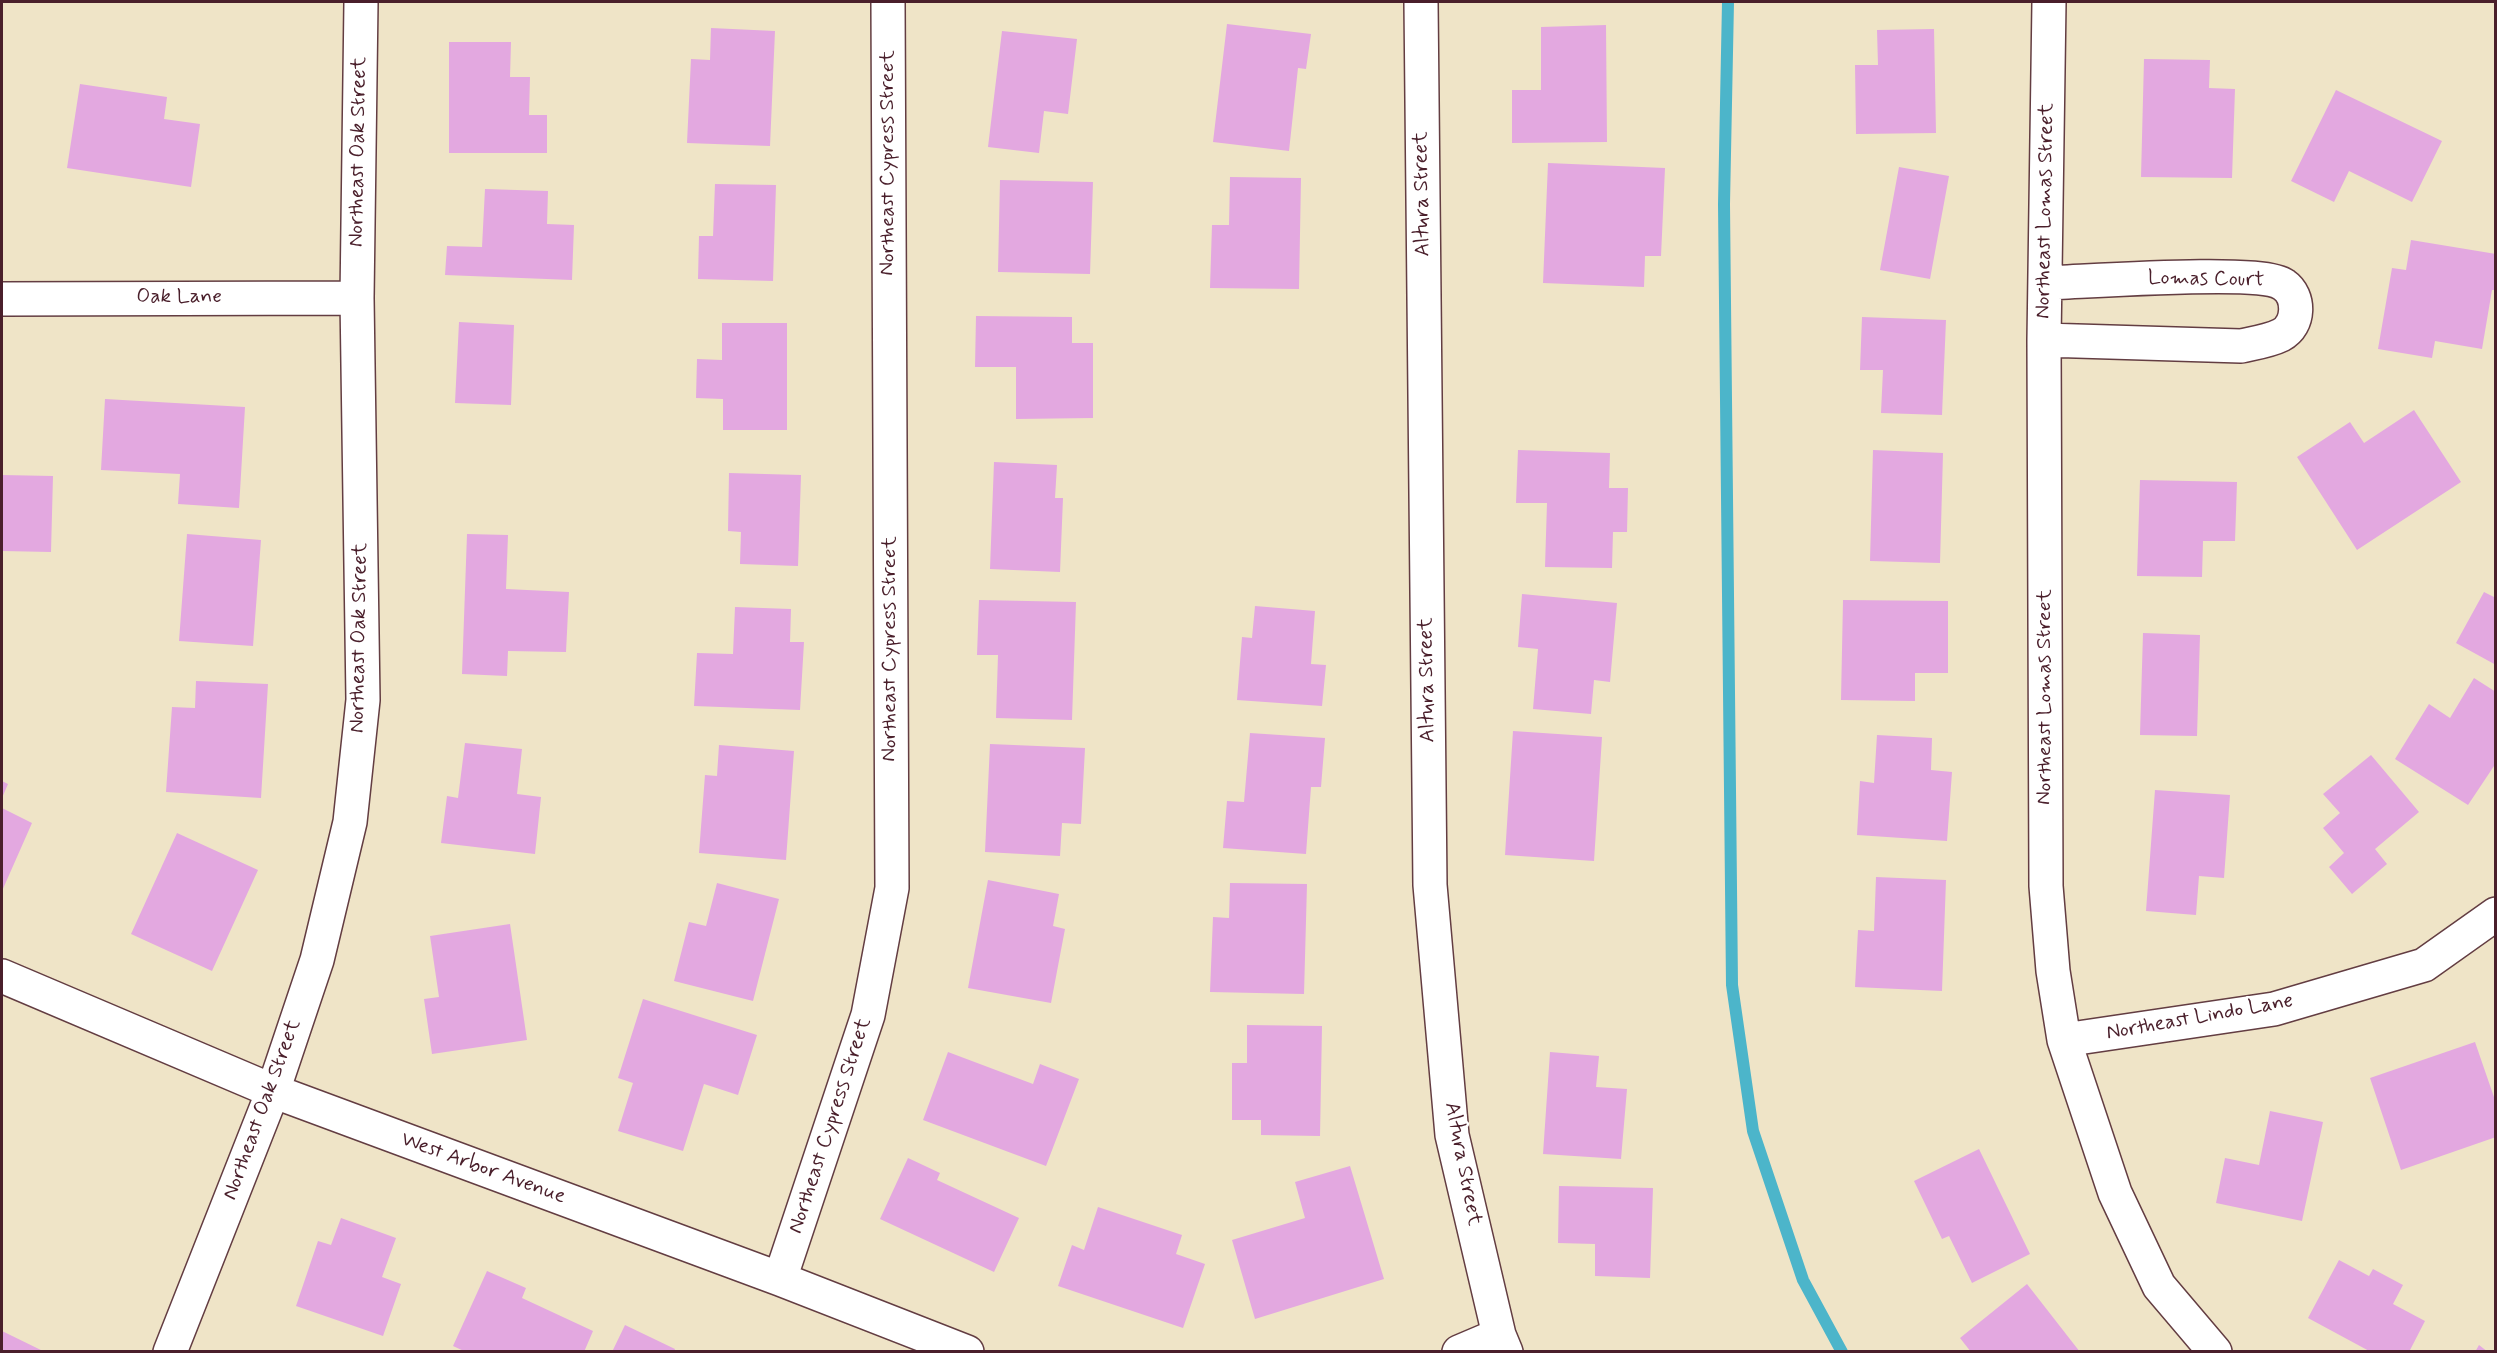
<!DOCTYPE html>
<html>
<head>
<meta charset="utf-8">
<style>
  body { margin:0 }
  #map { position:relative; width:2497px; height:1353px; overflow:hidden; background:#efe4c7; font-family:Mynerve,sans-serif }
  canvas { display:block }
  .frame { position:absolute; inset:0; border:3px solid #4a1f2b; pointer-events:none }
</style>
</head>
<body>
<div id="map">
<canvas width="2497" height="1353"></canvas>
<div class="frame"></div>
</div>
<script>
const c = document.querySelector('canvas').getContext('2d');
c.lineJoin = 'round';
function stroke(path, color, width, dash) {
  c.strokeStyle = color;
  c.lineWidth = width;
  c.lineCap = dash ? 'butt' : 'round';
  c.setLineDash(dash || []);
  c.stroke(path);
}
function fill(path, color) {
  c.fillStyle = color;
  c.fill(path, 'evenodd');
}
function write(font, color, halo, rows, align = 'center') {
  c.font = font + ' Mynerve,sans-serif';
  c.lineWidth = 5;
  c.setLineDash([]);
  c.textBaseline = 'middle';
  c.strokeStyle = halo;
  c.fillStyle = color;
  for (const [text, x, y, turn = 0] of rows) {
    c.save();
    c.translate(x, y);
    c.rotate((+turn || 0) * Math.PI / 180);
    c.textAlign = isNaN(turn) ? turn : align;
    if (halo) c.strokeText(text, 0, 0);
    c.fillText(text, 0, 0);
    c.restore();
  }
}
const stream = new Path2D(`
  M1728,2L1724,204L1732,985L1753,1131L1803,1280L1842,1352`);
const building = new Path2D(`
  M1227,24L1311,34L1306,69L1298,68L1289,151L1213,142Z
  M1606,25L1607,142L1512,143V90H1541V27Z
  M711,28L775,31L770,146L687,143L691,59L710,60Z
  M1934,29L1936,133L1856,134L1855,65H1878L1877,30Z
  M1002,31L1077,39L1068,114L1044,111L1039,153L988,147Z
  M449,42H511L510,77H530L529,115H547V153H449Z
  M2144,59L2210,60L2209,88L2235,89L2232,178L2141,177Z
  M80,84L167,97L164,119L200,124L191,187L67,168Z
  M2336,90L2442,141L2412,202L2349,171L2334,202L2291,181Z
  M1548,163L1665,168L1661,256H1645L1644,287L1543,283Z
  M1899,167L1949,176L1930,279L1880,270Z
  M1230,177L1301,178L1299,289L1210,288L1212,225H1229Z
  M1000,180L1093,182L1090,274L998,272Z
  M715,184L776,185L773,281L698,279L699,236H713Z
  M485,189L548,191L547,224L574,225L572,280L445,275L447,246L482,247Z
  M2411,240L2496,254V290H2492L2482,349L2435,341L2432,358L2378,349L2392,268L2406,270Z
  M976,316L1072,317V343H1093V418L1016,419V367H975Z
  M1862,317L1946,320L1942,415L1881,413L1883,370H1860Z
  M459,322L514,325L511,405L455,403Z
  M722,323H787V430H723V399L696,398L697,359L722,360Z
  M105,399L245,407L239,508L178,504L180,474L101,470Z
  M2414,410L2461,482L2357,550L2297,457L2350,422L2364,443Z
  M1518,450L1610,453L1609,488H1628L1627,532H1613L1612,568L1545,567L1547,503H1516Z
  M1873,450L1943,453L1940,563L1870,561Z
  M994,462L1057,465L1055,498H1063L1060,572L990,569Z
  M729,473L801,475L798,566L740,564L741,532L728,531Z
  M2,475L53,476L51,552L2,551Z
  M2140,480L2237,482L2235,541H2203L2202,577L2137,576Z
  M187,534L261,540L253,646L179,641Z
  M467,534L508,535L506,589L569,592L566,652L508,651L507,676L462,674Z
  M2484,592L2496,598V665L2456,643Z
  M1522,594L1617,603L1610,682L1594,680L1591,714L1533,709L1538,649L1518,647Z
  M979,600L1076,602L1072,720L996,718L998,655H977Z
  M1843,600L1948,601V673H1915V701L1841,700Z
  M1255,606L1315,611L1311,664L1326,665L1322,706L1237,700L1242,637L1252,638Z
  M735,607L791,609L790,642H804L800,710L694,706L697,653L733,654Z
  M2143,633L2200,635L2197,736L2140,735Z
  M2474,678L2496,692V763L2468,805L2395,759L2429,704L2450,718Z
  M196,681L268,684L261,798L166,792L172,707L195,708Z
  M1513,731L1602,737L1594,861L1505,855Z
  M1250,733L1325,738L1321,787H1311L1306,854L1223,848L1227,801L1244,802Z
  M1877,735L1932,738L1931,770L1952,772L1947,841L1857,835L1860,781L1874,783Z
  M465,743L522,749L517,794L541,797L535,854L441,843L447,796L458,798Z
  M990,744L1085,748L1081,824L1062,823L1060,856L985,852Z
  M719,745L794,751L786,860L699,853L705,775L717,776Z
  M2371,755L2419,812L2375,849L2387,864L2352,894L2329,867L2344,853L2323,828L2340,813L2323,794Z
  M2,781L8,784L2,798Z
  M2155,790L2230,795L2224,878L2199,876L2196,915L2146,911Z
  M2,808L32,823L2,891Z
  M177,833L258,870L212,971L131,934Z
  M1876,877L1946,880L1942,991L1855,987L1858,930L1874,931Z
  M988,880L1059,894L1053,926L1065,929L1051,1003L968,988Z
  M717,883L779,899L753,1001L674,981L689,922L706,926Z
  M1230,883L1307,884L1304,994L1210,992L1213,917L1229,918Z
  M510,924L527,1040L432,1054L424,999L439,997L430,936Z
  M643,999L757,1035L738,1095L704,1084L683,1151L618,1131L633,1083L618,1078Z
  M1247,1025L1322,1026L1320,1136L1261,1135V1120H1232V1063H1247Z
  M2475,1042L2496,1103V1137L2401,1170L2370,1078Z
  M948,1052L1033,1084L1040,1064L1079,1079L1046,1166L923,1120Z
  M1550,1052L1599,1056L1596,1087L1627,1089L1621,1159L1543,1154Z
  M2270,1111L2323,1122L2302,1221L2216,1203L2225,1158L2259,1165Z
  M1979,1149L2030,1254L1972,1283L1949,1236L1942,1239L1914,1181Z
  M908,1158L940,1173L937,1180L1019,1218L994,1272L880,1219Z
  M1350,1166L1384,1279L1255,1319L1232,1240L1305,1218L1295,1182Z
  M1559,1186L1653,1188L1650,1278L1595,1276V1244L1558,1243Z
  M1098,1207L1182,1235L1176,1254L1205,1264L1183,1328L1058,1286L1072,1245L1084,1250Z
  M341,1218L396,1238L382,1277L401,1284L383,1336L296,1306L318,1241L331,1245Z
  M2339,1260L2369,1276L2373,1269L2403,1285L2393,1304L2425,1321L2409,1352H2371L2308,1318Z
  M487,1271L526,1288L522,1298L593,1331L584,1352H466L453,1346Z
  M2027,1284L2080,1352H1971L1960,1338Z
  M625,1325L675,1349L674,1352H612Z
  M2,1331L45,1352H2Z
  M2479,1345L2488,1352H2475Z`);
const minor = new Path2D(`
  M1421,2L1430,885L1452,1135L1499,1335L1506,1352
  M2049,2L2044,340L2046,886L2053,971L2064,1040L2115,1193L2159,1286L2215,1352
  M2,299L357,298
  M2044,340L2241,346C2255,343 2269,341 2281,335C2300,325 2300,296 2284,285C2262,268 2083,282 2045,283
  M2,976L273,1091L780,1279L967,1352
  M2064,1040L2274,1009L2424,965L2496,914
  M780,1279L868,1015L892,888L888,2
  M170,1352L273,1091L317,960L350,822L363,700L357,298L361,2
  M1459,1352L1499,1335`);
const streetNames = [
  ["Northeast Oak Street",359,152,-89],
  ["Northeast Cypress Street",889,163,-90],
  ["Altura Street",1423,194,-91],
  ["Northeast Lomas Street",2046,211,-89],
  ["Lomas Court",2206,280,1],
  ["Oak Lane",179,298],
  ["Northeast Oak Street",360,638,-89],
  ["Northeast Cypress Street",891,649,-90],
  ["Altura Street",1428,680,-91],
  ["Northeast Lomas Street",2046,697,-90],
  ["Northeast Lindo Lane",2200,1018,-10],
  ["Northeast Oak Street",263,1110,-70],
  ["Northeast Cypress Street",831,1126,-72],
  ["Altura Street",1462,1164,79],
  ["West Arbor Avenue",483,1169,20]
];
stroke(stream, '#4cb5ca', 12);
fill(building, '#e3a8e0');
stroke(minor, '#633d42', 36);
stroke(minor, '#fff', 33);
write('21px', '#4a1f2b', '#fff', streetNames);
</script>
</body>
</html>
